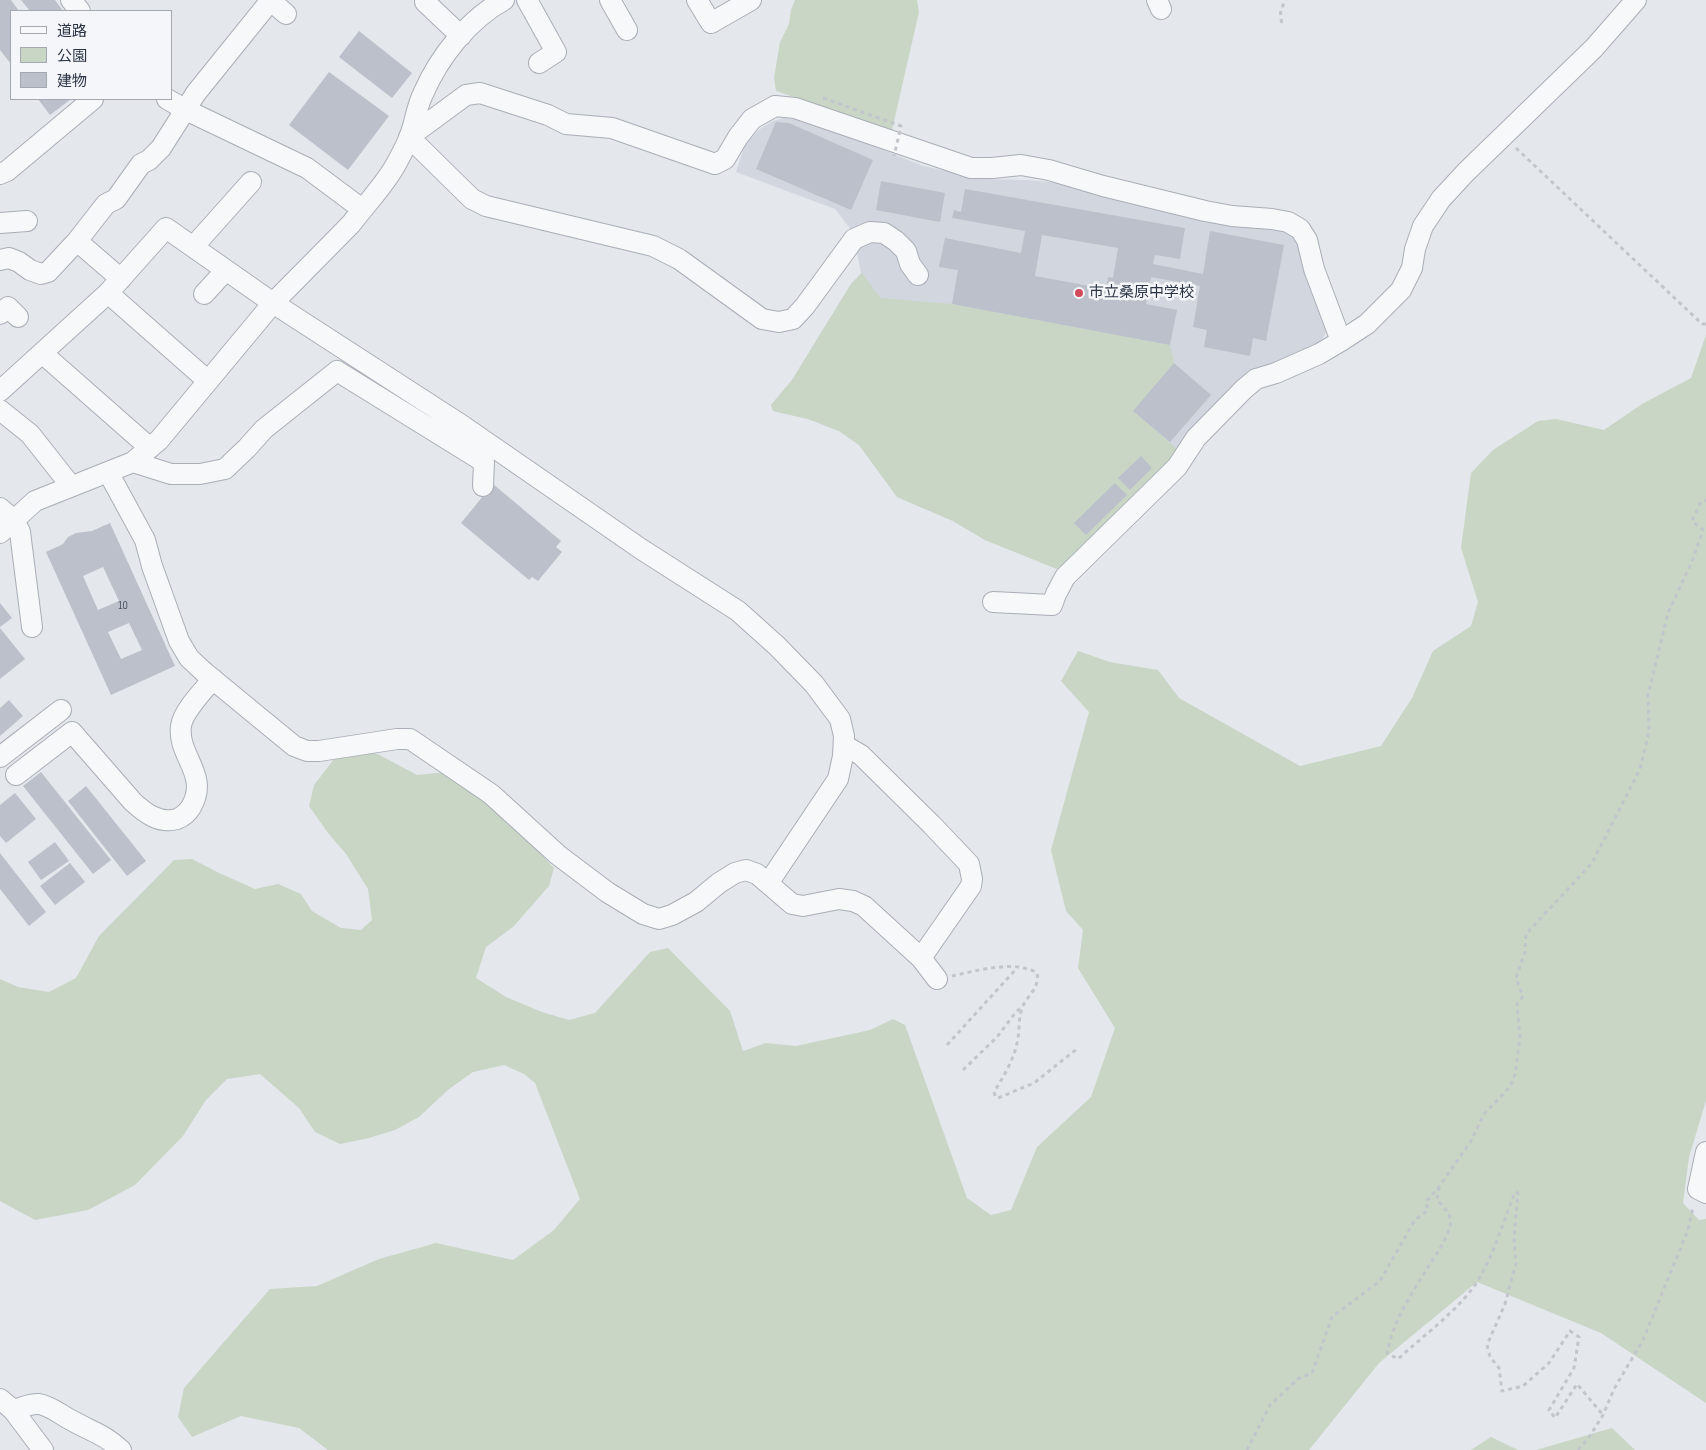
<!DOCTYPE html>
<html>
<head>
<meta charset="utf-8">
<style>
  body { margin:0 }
  #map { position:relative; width:1706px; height:1450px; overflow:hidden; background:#e4e7ec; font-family:"Sofia Sans Condensed","Noto Sans JP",sans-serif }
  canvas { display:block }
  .legend { position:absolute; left:10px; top:10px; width:162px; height:90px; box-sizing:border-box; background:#f4f6f9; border:1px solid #a4a8b1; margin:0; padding:6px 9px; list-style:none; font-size:15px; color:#2b3445 }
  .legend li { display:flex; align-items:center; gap:10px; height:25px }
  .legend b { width:25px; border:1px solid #a4a8b1 }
</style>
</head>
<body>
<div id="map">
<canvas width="1706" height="1450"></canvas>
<ul class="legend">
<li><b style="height:6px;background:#f7f8fa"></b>道路</li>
<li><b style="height:14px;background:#c9d6c5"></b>公園</li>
<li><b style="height:14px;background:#bbc0ca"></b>建物</li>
</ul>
</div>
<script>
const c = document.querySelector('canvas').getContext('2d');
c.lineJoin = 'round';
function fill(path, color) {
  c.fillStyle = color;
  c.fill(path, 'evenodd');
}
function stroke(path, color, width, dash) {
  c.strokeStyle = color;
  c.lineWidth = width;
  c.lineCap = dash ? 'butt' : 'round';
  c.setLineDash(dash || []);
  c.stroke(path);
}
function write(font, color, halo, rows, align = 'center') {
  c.font = font + ' "Sofia Sans Condensed","Noto Sans JP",sans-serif';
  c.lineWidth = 5;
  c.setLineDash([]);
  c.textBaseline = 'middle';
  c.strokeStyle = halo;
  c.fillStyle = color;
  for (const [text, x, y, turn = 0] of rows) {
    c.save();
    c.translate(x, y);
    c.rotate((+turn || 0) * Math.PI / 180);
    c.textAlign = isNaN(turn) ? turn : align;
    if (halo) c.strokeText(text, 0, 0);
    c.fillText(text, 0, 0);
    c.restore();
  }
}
const built = new Path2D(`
  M784,118L794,119L857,139L923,166L955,173L982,179L1027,180L1060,183L1287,229L1299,243L1328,323L1326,332L1322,340L1314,349L1272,368L1057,569L985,540L953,521L897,497L859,445L839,431L808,419L773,411L771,405L792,380L851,284L861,273L853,232L835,209L736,172L744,148L750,139L760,129L773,121Z`);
const green = new Path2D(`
  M795,0H917L919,12L892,130L776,91L774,78L780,42L789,24L791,10Z
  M862,273L880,298L952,304L1170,345L1174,363L1134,411L1179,451L1087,545L1057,569L985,540L953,521L897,497L859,445L839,431L808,419L773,411L771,405L792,380L851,284Z
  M1706,335V1101L1689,1157L1683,1203L1699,1220L1706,1219V1403L1601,1333L1477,1282L1379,1363L1309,1450H328L299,1428L241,1416L192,1437L178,1417L184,1388L270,1289L317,1286L379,1259L436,1243L513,1260L554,1230L580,1199L535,1083L524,1074L504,1065L473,1072L449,1089L419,1117L395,1130L369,1138L340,1144L315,1132L299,1108L260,1074L227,1079L206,1100L183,1136L135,1185L88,1210L35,1220L0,1201V979L18,987L49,992L76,978L99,936L174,860L192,859L219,873L255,889L278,884L301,894L312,911L341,928L361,930L372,920L368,889L346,854L328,833L309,806L314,785L335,758L372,751L417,775L446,772L503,815L554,868L549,886L514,926L486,947L476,978L506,997L542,1012L569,1020L595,1013L650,952L668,948L730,1011L743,1051L766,1043L796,1046L870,1030L893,1019L905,1025L967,1198L991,1215L1011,1210L1037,1147L1091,1097L1115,1028L1078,968L1083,930L1066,911L1051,850L1089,712L1061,681L1078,651L1110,662L1158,670L1179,698L1300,766L1381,746L1412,698L1433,651L1471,626L1478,602L1461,548L1471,473L1493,450L1538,421L1556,419L1604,430L1642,404L1691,378Z
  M1612,1428L1635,1450H1536Z
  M1491,1437L1518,1450H1471Z`);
const building = new Path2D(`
  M0,0H11L19,11H11V64L0,50Z
  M21,0H55L63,11H30Z
  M359,31L412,73L392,98L339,57Z
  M329,72L389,116L348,170L289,125Z
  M38,99H71L50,115Z
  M776,122L789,123L873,160L851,210L756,169Z
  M881,181L945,193L940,222L876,210Z
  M965,189L1185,228L1180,259L1155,255L1153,264L1203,274L1210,231L1284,245L1266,341L1253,338L1250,356L1204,347L1207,330L1193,327L1200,286L1151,277L1146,304L1177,310L1170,345L952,304L958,270L939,267L945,238L1021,253L1025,231L952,218L954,210L961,212ZM1042,235L1118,248L1113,278L1108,277L1106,289L1035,276Z
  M1174,363L1211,395L1170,442L1133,411Z
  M1141,456L1152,468L1130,490L1118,478Z
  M1115,483L1127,495L1086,535L1074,523Z
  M493,484L561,541L556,547L562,552L538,581L532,577L529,580L461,523Z
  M110,523L175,666L111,695L46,552L63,544L68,537L76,533L92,531ZM103,567L119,601L98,610L83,576ZM129,623L142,650L121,659L108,632Z
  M0,603L12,618L0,627Z
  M0,628L25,659L0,679Z
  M9,700L23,716L0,736V708Z
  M41,772L111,860L93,874L23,786Z
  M86,786L146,861L127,876L68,801Z
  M15,793L36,819L6,843L0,836V805Z
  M55,842L69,861L41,880L28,862Z
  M0,853L46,912L29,926L0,889Z
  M70,863L85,882L55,905L40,886Z`);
const path = new Path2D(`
  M1282,23C1279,14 1281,8 1286,0
  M1516,148L1702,324H1706
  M952,976C976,971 1015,959 1037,973C1040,989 1027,995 1022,1008C1018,1019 1020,1032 1017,1043C1013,1061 1004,1076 994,1092L995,1096L998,1098L1034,1083L1078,1048
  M947,1045L1017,968
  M963,1070L997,1037L1016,1012L1022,1007
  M1439,1187L1437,1200C1444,1207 1453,1216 1450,1226C1447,1239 1437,1253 1430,1264C1413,1292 1393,1320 1387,1353L1398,1359C1424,1335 1463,1307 1480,1277C1495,1251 1504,1220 1515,1192L1518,1193L1514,1239L1516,1263L1505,1304L1487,1345L1490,1357L1499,1368L1502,1391L1523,1386L1549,1363L1570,1331L1579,1337L1574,1368L1549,1410L1555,1418L1577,1384L1603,1415
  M1247,1450L1270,1405L1298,1379L1312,1373L1332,1317L1380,1281L1415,1220L1428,1210L1426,1202L1439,1187L1471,1141L1484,1114L1510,1087L1515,1074L1520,1038L1517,1004L1523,996L1516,978L1525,952L1526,934L1592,863L1640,769L1649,731L1648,695L1668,613L1693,559L1703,530L1692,521L1701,502L1706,500
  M1578,1450L1588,1439L1603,1415L1614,1389L1643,1340L1688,1230L1693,1207`);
const street = new Path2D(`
  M71,0L80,11
  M527,0L556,52L539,63
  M610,0L627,30
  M697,0L711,23L751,0
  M1157,0L1161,9
  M271,1L286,14
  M425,2L461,36
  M167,99L186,110L307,168L362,209
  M0,174L7,171L93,99
  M0,223L27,221
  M77,241L121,279
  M193,247L251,182
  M0,260L9,258L19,262L30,270L41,274L48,272L77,241L106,204L116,199L141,164L149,160L161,148L196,93L271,0
  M918,275L910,264L906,251L896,241L884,233L870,232L854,239L805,306L793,319L779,322L762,319L679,259L653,246L486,206L472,199L409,137L466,95L480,93L548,115L566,124L612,128L715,164L725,159L738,137L752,119L775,106L795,108L971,168H992L1021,165L1049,170L1103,186L1205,211L1232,216L1272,219L1288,222L1300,229L1307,240L1314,269L1341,341
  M108,293L208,381
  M204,294L226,270
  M0,314L8,307L18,317
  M42,353L150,448
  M0,391L108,293L166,228L273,303L463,426L641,549L738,611L777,646L814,684L840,719L844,736L843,756L838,779L769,882
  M0,410L30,434L71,486
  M133,462L171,474H200L225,469L247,448L264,429L337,371L484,462L483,486
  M108,472L145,540L152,566L179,641L189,658L204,672L294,746L307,751H319L397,739H410L491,794L558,855L607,892L643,914L659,919L672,915L696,902L719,883L735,873L746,870L757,874L792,904L803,906L839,899L853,901L864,906L921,958L937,979
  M0,508L14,520L20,532L32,627
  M0,533L35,501L133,462L159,440L273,303L351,224C366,204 383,187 395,166C400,157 405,148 409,138C415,124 416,108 423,94C439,57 468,20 504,0
  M993,602L1052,605L1056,594L1065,577L1177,467L1196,438L1244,389L1256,379L1276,373L1319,354L1341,341L1367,324L1401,290L1412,268L1415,249L1423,226L1441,199L1466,172L1594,48L1636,0
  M844,745L861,755L932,825L969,864L972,879L971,886L921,958
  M0,757L61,710
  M16,775L72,732L133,802C145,813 159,824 177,819C182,817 188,812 191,807C210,775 177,756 181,726C183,711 203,691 213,679
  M1706,1152L1698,1189L1706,1193
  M0,1399L13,1410C21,1408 31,1403 39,1404C51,1406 61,1415 71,1420C90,1431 104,1434 121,1450
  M13,1410L43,1450`);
const pathBridge = new Path2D(`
  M823,98L901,126L894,156`);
const markers = [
  [1079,293,5,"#d1495b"]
];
const numberNames = [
  ["10",123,606]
];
const poiNames = [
  ["市立桑原中学校",1089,293]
];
fill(built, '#d2d6de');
fill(green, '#c9d6c5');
fill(building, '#bbc0ca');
stroke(street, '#a9aeb7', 22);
stroke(path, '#c2c5cb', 3, [4, 4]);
stroke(street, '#f7f8fa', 20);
stroke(pathBridge, '#c2c5cb', 3, [4, 4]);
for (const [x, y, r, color] of markers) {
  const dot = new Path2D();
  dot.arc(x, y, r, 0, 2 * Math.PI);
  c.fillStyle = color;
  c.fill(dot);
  stroke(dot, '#f4f6f9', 2);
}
write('12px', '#4f5766', null, numberNames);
write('15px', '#2b3445', '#f4f6f9', poiNames, 'left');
</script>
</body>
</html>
